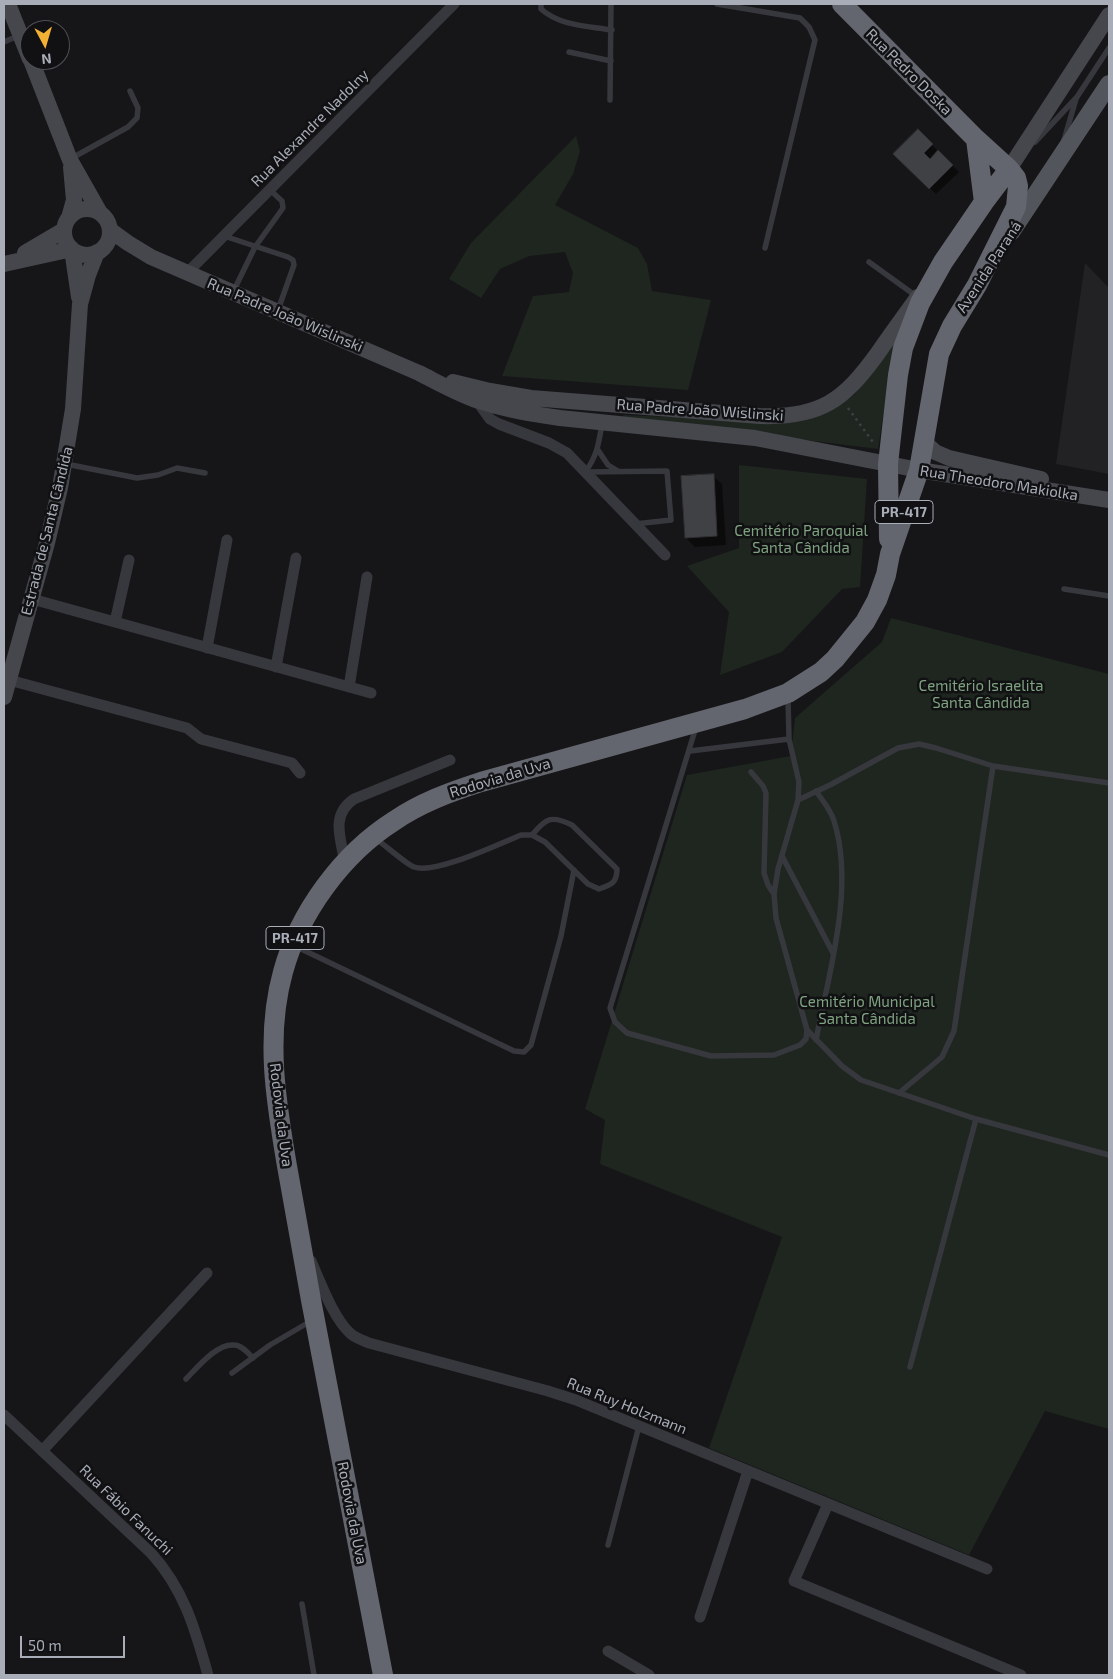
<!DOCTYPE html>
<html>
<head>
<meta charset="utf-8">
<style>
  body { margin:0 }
  #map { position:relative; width:1113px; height:1679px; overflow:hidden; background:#161618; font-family:"Exo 2",sans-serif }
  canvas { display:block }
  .frame { position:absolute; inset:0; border:5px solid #a8adb8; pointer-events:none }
  .north { position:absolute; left:20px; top:20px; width:50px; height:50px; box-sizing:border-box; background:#111113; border:1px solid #4d4f55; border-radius:50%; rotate:174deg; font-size:14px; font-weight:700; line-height:20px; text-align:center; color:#a8adb8 }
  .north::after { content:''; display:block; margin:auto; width:18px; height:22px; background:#f2b134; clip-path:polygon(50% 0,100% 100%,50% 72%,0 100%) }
  .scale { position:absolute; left:20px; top:1636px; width:105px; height:22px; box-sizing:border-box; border:2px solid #a8adb8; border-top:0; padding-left:6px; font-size:15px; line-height:18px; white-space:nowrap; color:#a8adb8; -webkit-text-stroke:4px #111113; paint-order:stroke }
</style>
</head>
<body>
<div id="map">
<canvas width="1113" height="1679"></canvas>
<div class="frame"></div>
<div class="north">N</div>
<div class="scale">50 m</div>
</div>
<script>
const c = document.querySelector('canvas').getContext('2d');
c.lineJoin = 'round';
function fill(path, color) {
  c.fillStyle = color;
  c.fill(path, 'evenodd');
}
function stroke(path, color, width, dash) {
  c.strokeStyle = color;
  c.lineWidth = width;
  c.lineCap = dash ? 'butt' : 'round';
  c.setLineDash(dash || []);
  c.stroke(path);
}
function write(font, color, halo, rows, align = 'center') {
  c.font = font + ' "Exo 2",sans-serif';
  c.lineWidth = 5;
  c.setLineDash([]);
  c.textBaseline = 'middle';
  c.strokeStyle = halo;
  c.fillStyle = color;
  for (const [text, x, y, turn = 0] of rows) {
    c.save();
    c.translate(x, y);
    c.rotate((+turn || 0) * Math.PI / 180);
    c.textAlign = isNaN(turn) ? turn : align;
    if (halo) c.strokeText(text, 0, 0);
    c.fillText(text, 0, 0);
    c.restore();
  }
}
const built = new Path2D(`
  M1085,263L1109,288V474L1056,464Z`);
const green = new Path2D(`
  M576,136L580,151L573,174L555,205L638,248L647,264L652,291L711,300L688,390L502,376L533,296L569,292L573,273L565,252L529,256L500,269L481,298L449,279L471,243Z
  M895,338L878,449L620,417L625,415L668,417L822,415L836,408L855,394Z
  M739,465L867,479L860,587L842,589L782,652L720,675L729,612L687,566L739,548Z
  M891,618L1109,674V1429L1045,1411L969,1555L709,1448L782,1237L600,1164L605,1120L585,1109L687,775L791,756L795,718L882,642Z`);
const shadow = new Path2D(`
  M918,131L959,172L936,194L895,154Z
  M713,476L722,484L726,545L695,547L686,538Z`);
const building = new Path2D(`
  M918,129L933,144L924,153L930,159L938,150L953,165L929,189L893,154Z
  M714,474L717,536L685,538L681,476Z`);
const path = new Path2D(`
  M848,408L873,442`);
const lane = new Path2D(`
  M541,4V9C560,26 588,26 612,30
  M717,4L800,18L809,27L815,40L765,248
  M4,42L20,35
  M569,52L611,61
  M610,100L611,4
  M1064,140L1076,99
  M1035,142L1077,97L1109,48
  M72,158L128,127L137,118L138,108L130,91
  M224,236L288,257L293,260L294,265L278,310
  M869,262L916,296
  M234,290L255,247L283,208L282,201L270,190
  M598,450L608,465L618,471
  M66,464L137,478L158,475L177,468L205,473
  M585,472C597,457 599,442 602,424
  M587,472L667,471L671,520L635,524
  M1064,589L1109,596
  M696,727L610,1008L615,1022L627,1033L711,1056L774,1055L800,1045L806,1039L807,1030L776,918L774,894L778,869L798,800L799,782L789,739L788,698
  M690,751L789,739
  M751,772L763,786L766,793L764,873L768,885L774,894
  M816,791C822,800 831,810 834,821C855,887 829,973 816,1040
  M798,800L830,785L898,748L919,744L936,748L993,766L1109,783
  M376,839C385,845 406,864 414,867C434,875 499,844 521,835H532L545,842L588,884L599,889C611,885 617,883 617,869L572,825C551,815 546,818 532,835
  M782,856L833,953
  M297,947L514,1051L524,1052L531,1045L561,936L574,870
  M807,1030L842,1066L861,1080L976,1119L910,1367
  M899,1093L942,1057L954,1031L993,766
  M976,1119L1109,1155
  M232,1373L270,1345L311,1321
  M186,1379C197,1368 217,1343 234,1345C242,1345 248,1353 253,1358
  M608,1545L639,1426
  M302,1604L314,1675`);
const street = new Path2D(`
  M187,273L454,4
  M477,401L490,419L499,424L549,443L567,453L665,555
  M32,599L371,693
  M115,622L129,560
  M207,648L227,540
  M276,667L296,558
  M9,680L187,728L201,739L292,763L300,773
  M349,687L367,577
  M345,863C341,839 330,815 354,799L450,760
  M311,1261C320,1281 334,1320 351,1334C356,1338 362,1340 369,1343L548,1391L576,1400L987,1569
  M4,1415L151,1553C184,1589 195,1629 208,1675
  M42,1451L207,1273
  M828,1504L794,1581L1021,1675
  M700,1617L748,1471
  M608,1651L649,1675`);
const secondary = new Path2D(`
  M8,4L30,59
  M31,60L70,160L100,213
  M1009,169L1109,15
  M64 232a23 23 0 1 1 46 0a23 23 0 1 1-46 0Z
  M69,218L74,200L71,167
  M110,230L128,243L151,257L419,373C439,383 458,394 479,401C506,410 533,414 560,418L755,438L919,470L1109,500
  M72,249L79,297
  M25,253L64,230
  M4,264L72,249
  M453,382L490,391L531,398L760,416C821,418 844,400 878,353C891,334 905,315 918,297
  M924,442L935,452L949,458L1041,479
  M4,697L47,543L60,488L73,409L80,304L88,275L97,252`);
const primary = new Path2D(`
  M1011,232L1109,84`);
const highway = new Path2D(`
  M976,139L984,202
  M889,539L888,464L898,375L903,348L920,303L943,262L984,202L1009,169
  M383,1675C359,1550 335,1425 311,1300C303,1255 295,1211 287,1166C276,1102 265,1036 283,972C299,913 342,854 394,821C420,803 450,792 481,782L745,709L788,693L821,672L835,659L865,622L877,600L886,575L890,554L919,470L939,354L952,326L977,285L1016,207L1018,186L1016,178L1009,169L976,139L842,4`);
const shields = [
  [904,512,58],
  [295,938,58]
];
const shieldNames = [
  ["PR-417",904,512],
  ["PR-417",295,938]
];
const streetNames = [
  ["Rua Pedro Doska",909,72,45],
  ["Rua Alexandre Nadolny",310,128,-45],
  ["Avenida Paraná",989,267,-57],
  ["Rua Padre João Wislinski",285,315,23],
  ["Rua Padre João Wislinski",700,410,4],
  ["Rua Theodoro Makiolka",999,483,9],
  ["Estrada de Santa Cândida",47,531,-76],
  ["Rodovia da Uva",500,778,-17],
  ["Rodovia da Uva",281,1115,83],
  ["Rua Ruy Holzmann",627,1406,22],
  ["Rua Fábio Fanuchi",126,1510,44],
  ["Rodovia da Uva",352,1513,79]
];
const parkNames = [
  ["Cemitério Paroquial",801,531],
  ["Santa Cândida",801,548],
  ["Cemitério Israelita",981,686],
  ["Santa Cândida",981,703],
  ["Cemitério Municipal",867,1002],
  ["Santa Cândida",867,1019]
];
fill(built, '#222225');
fill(green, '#1e261f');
fill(shadow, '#0007');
fill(building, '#404145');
stroke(building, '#303034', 1);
stroke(path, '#3d3f44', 2.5, [2.5, 4]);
stroke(lane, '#37383d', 5.5);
stroke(street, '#37383d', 11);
stroke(secondary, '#45474d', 16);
stroke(primary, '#53555c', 18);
stroke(highway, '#63666e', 20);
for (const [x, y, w] of shields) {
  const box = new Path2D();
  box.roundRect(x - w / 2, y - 11.5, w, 23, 4);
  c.fillStyle = '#111113';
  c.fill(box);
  stroke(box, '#a8adb8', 1);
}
write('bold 14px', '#a8adb8', null, shieldNames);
write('15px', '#a8adb8', '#111113', streetNames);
write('15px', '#7fa381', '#111113', parkNames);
</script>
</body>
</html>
